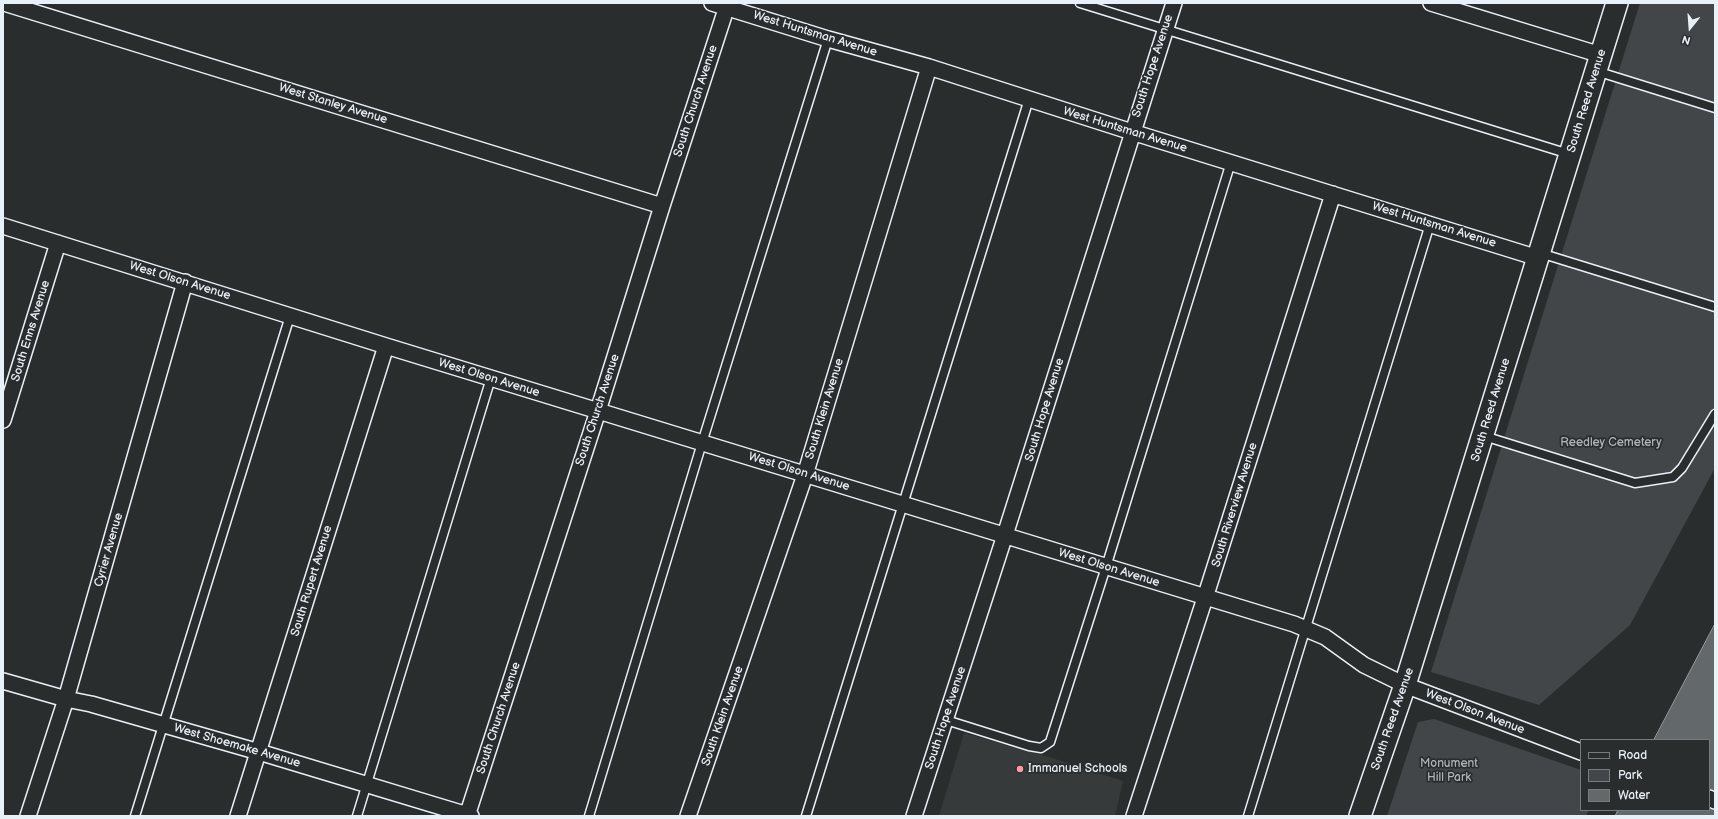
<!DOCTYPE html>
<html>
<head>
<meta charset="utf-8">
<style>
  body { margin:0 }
  #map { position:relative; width:1718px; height:819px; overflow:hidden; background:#2a2d2e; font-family:"Balsamiq Sans",sans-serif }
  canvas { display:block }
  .frame { position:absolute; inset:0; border:4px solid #e8f1f8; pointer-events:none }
  .legend { position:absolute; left:1580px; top:739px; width:130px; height:72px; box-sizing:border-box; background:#2a2d2e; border:1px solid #767b7f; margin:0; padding:5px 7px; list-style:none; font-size:12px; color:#e8f1f8 }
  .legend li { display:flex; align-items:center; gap:8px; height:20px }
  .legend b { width:20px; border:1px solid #767b7f }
  .north { position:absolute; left:1670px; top:8px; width:40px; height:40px; -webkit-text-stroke:3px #2a2d2e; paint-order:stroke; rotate:197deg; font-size:11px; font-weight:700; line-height:16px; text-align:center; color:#e8f1f8 }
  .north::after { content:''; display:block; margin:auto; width:14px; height:18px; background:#e8f1f8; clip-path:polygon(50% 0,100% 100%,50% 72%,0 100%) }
</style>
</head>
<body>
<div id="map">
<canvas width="1718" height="819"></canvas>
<div class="frame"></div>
<ul class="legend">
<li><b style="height:5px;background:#2a2d2e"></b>Road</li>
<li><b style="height:11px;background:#424648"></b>Park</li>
<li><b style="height:11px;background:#63686b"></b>Water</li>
</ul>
<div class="north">N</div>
</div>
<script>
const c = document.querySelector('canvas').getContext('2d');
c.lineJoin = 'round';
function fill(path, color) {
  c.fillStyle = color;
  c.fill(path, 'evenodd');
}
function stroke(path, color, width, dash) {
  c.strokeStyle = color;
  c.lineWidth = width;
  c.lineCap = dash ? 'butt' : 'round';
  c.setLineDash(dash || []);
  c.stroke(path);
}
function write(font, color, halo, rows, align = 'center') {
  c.font = font + ' "Balsamiq Sans",sans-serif';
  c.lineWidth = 3.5;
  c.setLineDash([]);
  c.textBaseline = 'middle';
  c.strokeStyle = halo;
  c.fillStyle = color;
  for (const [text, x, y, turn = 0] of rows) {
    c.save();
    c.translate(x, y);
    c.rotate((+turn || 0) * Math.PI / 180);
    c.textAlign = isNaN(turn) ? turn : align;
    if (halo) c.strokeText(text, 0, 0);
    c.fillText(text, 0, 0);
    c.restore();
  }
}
const built = new Path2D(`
  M964,733L1049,757L1123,781L1115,816H939Z`);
const green = new Path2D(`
  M1640,3H1715V468L1630,625L1539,705L1431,672Z
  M1434,719L1581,770V810H1589L1586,816H1387L1418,722Z`);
const water = new Path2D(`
  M1715,624V816H1615L1618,810H1709V740H1654Z`);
const lane = new Path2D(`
  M1080,3L1569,154
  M1596,71L1715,108
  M1540,253L1715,307
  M1484,436L1635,483L1673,477L1682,468L1715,414
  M946,720L1029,746L1041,748L1050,742L1106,567L1231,162
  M135,816L290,316
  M357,816L491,378
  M589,816L702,443L828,39
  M806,816L1029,99
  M1248,816L1430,224`);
const street = new Path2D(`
  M4,3L662,206
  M712,3L828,39L929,67L1132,132L1538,258
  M1431,3L1601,55
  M3,226L386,346L1294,624L1325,637L1364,665L1405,685L1581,752
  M3,420L58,243
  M3,681L66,699L91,704L259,752L471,816
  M1709,798L1715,801
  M28,816L66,699L185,282
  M238,816L386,346
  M467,816L598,411L662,206L728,3
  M688,816L805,475L929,67
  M914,816L1005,535L1174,3
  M1134,816L1205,598L1333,194`);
const secondary = new Path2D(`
  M1360,816L1405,685L1617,3`);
const markers = [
  [1020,769,4,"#ff9aa2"]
];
const streetNames = [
  ["West Huntsman Avenue",815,34,17],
  ["South Hope Avenue",1153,66,-72],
  ["South Church Avenue",696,101,-72],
  ["South Reed Avenue",1587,101,-73],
  ["West Stanley Avenue",333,104,17],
  ["West Huntsman Avenue",1125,130,17],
  ["West Huntsman Avenue",1434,225,17],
  ["West Olson Avenue",180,281,17],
  ["South Enns Avenue",31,331,-73],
  ["West Olson Avenue",489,378,17],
  ["South Klein Avenue",825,409,-73],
  ["South Church Avenue",598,410,-72],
  ["South Hope Avenue",1045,410,-73],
  ["South Reed Avenue",1491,410,-73],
  ["West Olson Avenue",799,472,17],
  ["South Riverview Avenue",1235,505,-73],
  ["Cyrier Avenue",109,550,-74],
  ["West Olson Avenue",1109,568,17],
  ["South Rupert Avenue",312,581,-73],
  ["West Olson Avenue",1475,712,21],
  ["South Klein Avenue",723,716,-71],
  ["South Church Avenue",499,718,-72],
  ["South Hope Avenue",946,718,-72],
  ["South Reed Avenue",1393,719,-71],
  ["West Shoemake Avenue",237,746,16]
];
const parkNames = [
  ["Reedley Cemetery",1611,443],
  ["Monument",1449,764],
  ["Hill Park",1449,778]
];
const poiNames = [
  ["Immanuel Schools",1028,769]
];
fill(built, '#363a3b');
fill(green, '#424648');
fill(water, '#63686b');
stroke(water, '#989fa3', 1);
stroke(lane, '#e8f1f8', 11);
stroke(street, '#e8f1f8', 18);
stroke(secondary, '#e8f1f8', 24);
stroke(lane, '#2a2d2e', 8);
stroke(street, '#2a2d2e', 15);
stroke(secondary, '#2a2d2e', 21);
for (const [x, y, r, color] of markers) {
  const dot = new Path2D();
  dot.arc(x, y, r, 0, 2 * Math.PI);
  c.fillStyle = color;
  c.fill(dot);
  stroke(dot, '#2a2d2e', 1.5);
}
write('12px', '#e8f1f8', '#2a2d2e', streetNames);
write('12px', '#aeb5ba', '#2a2d2e', parkNames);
write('12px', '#e8f1f8', '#2a2d2e', poiNames, 'left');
</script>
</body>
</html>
